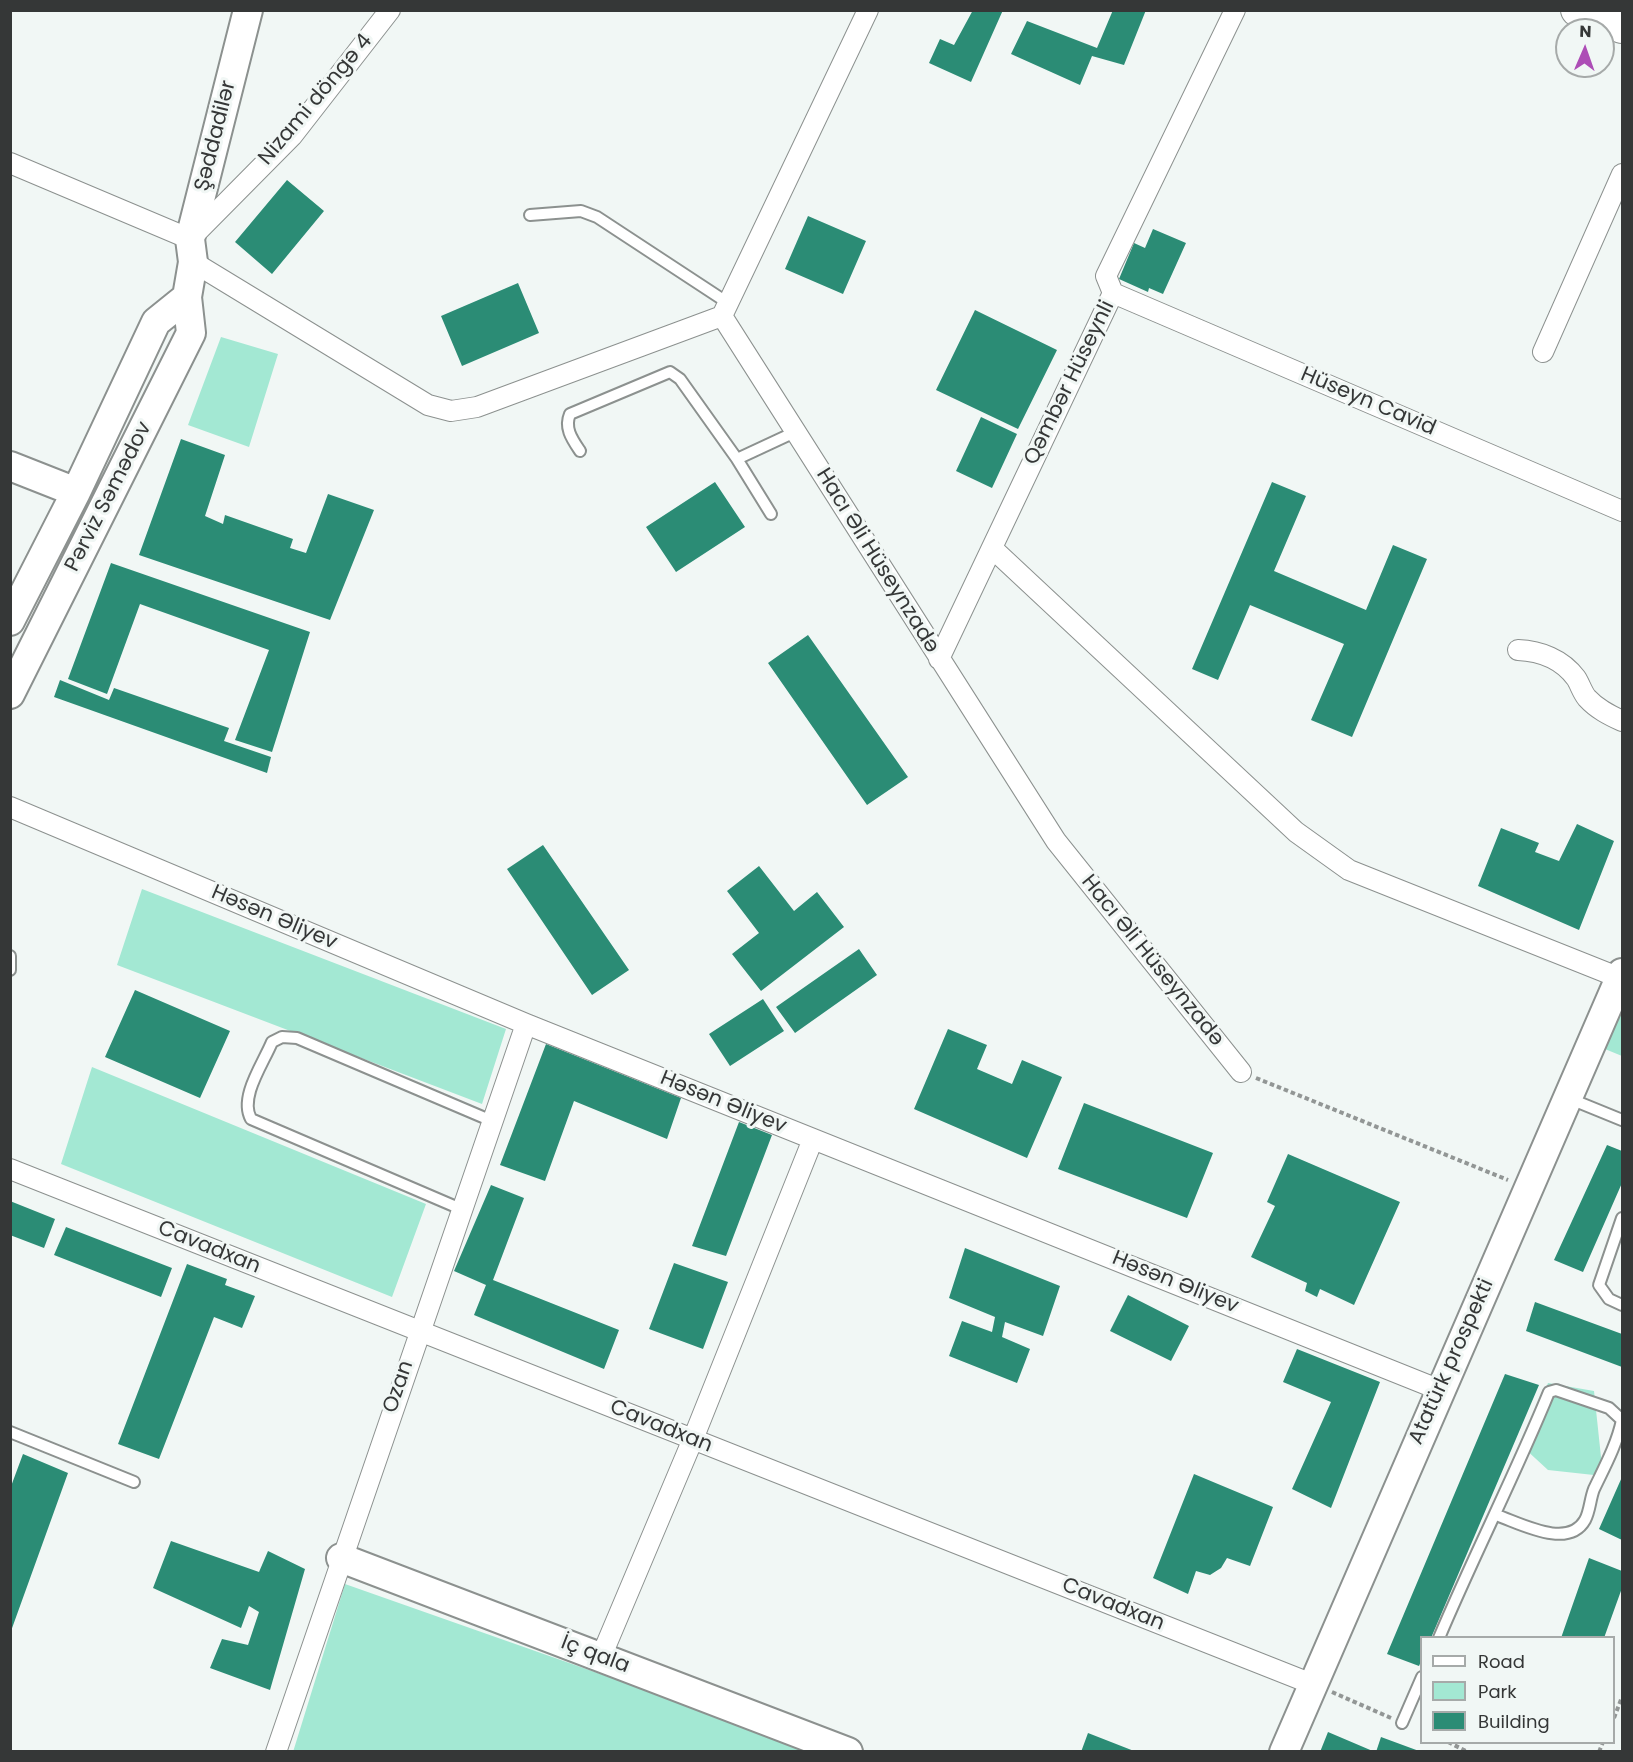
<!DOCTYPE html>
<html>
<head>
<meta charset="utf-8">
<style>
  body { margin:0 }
  #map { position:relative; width:1633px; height:1762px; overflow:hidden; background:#f1f7f5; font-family:Poppins,sans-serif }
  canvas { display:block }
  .frame { position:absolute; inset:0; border:12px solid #353737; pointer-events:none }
  .legend { position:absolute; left:1420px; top:1636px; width:195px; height:108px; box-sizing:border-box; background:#f1f7f5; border:2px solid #a6aaa9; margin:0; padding:8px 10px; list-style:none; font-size:18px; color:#353737 }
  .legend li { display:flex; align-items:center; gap:12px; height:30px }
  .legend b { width:30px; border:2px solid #a6aaa9 }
  .north { position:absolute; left:1555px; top:18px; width:60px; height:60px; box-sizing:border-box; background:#f1f7f5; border:2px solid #a6aaa9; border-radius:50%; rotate:2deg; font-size:16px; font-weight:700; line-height:24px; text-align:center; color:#353737 }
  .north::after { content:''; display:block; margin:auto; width:21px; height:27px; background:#ad4db6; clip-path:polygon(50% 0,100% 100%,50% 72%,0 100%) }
</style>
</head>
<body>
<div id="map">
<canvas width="1633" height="1762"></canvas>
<div class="frame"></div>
<ul class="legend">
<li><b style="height:8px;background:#fff"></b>Road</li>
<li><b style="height:16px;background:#a3e8d3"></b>Park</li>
<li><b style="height:16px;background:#2b8c75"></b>Building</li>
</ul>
<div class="north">N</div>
</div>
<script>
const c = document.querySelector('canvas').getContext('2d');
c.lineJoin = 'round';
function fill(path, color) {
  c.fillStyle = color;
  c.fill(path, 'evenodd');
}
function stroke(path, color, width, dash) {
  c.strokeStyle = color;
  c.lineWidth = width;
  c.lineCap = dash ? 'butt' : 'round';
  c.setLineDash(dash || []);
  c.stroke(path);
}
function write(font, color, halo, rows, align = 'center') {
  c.font = font + ' Poppins,sans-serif';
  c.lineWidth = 6;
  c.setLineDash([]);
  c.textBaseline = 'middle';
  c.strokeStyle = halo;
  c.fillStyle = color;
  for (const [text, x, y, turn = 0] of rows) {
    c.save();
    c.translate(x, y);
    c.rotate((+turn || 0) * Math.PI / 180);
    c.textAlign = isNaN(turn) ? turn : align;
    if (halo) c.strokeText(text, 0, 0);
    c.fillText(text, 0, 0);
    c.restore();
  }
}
const green = new Path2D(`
  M221,337L278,354L249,447L188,425Z
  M142,889L506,1029L482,1104L117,965Z
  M1622,995V1056L1600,1047Z
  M92,1067L426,1204L392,1297L61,1164Z
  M1548,1383L1594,1391L1603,1476L1548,1470L1523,1447Z
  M345,1584L819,1751L293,1752Z`);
const building = new Path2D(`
  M973,10H1003L971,82L929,63L940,39L954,45Z
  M1113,10H1146L1124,65L1092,56L1080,85L1011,54L1027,21L1097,48Z
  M287,180L324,211L272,274L235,242Z
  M808,216L866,241L843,294L785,269Z
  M1153,229L1186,243L1163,294L1149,288L1148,292L1119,279L1134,243L1145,248Z
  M518,283L539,333L462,366L441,316Z
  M975,310L1057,350L1018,429L936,390Z
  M981,417L1017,434L992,488L956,471Z
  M181,439L225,455L205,516L223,524L225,515L293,539L290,548L306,553L328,494L374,510L330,620L139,555Z
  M715,482L745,527L676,572L646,527Z
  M1272,482L1306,496L1274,571L1366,610L1393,545L1427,559L1352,737L1311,720L1344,644L1250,605L1218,680L1192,669Z
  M111,563L310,632L272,752L235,740L269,650L140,604L107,694L68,679Z
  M808,635L908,777L867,805L768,663Z
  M60,680L109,700L114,688L229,728L224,741L271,757L267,773L54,697Z
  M1577,824L1614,841L1579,930L1478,886L1501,828L1539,843L1535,852L1559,861Z
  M543,845L629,970L592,995L507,869Z
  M759,866L794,911L817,892L844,927L761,991L732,954L759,933L727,891Z
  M859,949L877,975L795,1033L776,1007Z
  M135,990L230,1031L200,1098L105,1057Z
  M763,999L784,1031L730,1066L709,1034Z
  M948,1029L987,1045L977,1069L1012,1084L1022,1060L1062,1077L1027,1158L914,1109Z
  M546,1044L681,1098L667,1139L574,1101L545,1181L500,1165Z
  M1084,1103L1213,1153L1187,1218L1058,1169Z
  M739,1122L772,1135L726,1256L692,1246Z
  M1607,1145L1622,1151V1183L1583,1272L1554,1260Z
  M1288,1154L1400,1202L1354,1305L1320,1289L1317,1297L1305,1291L1307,1283L1251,1257L1275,1206L1267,1202Z
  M491,1185L524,1198L493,1280L619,1330L604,1369L474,1315L486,1285L454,1271Z
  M10,1201L55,1219L44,1248L10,1235Z
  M66,1227L172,1268L161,1297L54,1255Z
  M965,1248L1060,1286L1043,1336L1005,1322L1002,1337L1030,1349L1017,1383L949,1356L962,1321L992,1332L995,1317L949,1298Z
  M674,1263L728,1282L703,1349L649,1329Z
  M187,1264L227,1279L225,1285L255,1296L242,1328L214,1317L159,1459L118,1444Z
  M1128,1295L1189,1326L1171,1361L1110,1331Z
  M1535,1302L1622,1334V1367L1526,1331Z
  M1297,1349L1380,1382L1331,1508L1292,1489L1331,1402L1283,1382Z
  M1505,1374L1539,1385L1431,1638H1422V1659L1419,1666L1387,1654Z
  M23,1454L68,1473L11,1631L10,1489Z
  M1194,1474L1273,1507L1250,1566L1227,1558L1221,1568L1210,1575L1196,1571L1188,1594L1153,1578Z
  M1622,1477V1540L1599,1529Z
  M171,1541L259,1572L268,1551L305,1569L270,1690L210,1668L222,1639L248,1645L259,1612L249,1606L241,1628L153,1588Z
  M1589,1558L1622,1571V1588L1604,1638H1561Z
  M1328,1732L1375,1752H1320Z
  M1088,1733L1134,1751V1752H1081Z
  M1381,1737L1419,1751V1752H1376Z`);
const path = new Path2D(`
  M1256,1078L1508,1180
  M1332,1692L1391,1718
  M1614,1718L1622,1697
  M1448,1742L1468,1752
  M1599,1752L1603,1742`);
const lane = new Path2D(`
  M530,215L581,211L597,217L728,303
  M580,451C572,439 564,428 570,414L670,372L680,379L737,459L771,514
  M737,459L795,432
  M10,956V970
  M1568,1098L1622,1120
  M461,1209L251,1119C239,1097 263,1064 272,1042L282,1037L297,1038L492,1121
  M1622,1218L1599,1285L1609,1299L1622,1305
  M10,1432L134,1482
  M1439,1638C1474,1555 1515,1475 1549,1392L1556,1390L1609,1408L1622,1420C1617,1444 1605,1466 1594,1489C1590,1499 1590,1511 1585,1520C1568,1550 1520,1523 1496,1515
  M1402,1723L1422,1677`);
const street = new Path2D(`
  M10,163L190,239L292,136L390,10
  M193,262L428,405L451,411L477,407L722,316
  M1113,293L1622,511
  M722,316L1056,841L1241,1072
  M722,316L868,10
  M1543,352L1622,174
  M992,548L1296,832L1349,870L1620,978
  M1518,650C1540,651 1562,659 1576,678C1580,684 1582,692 1587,698C1597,709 1609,715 1622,721
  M939,659L1113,293L1106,276L1235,10
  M10,807L526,1024L1440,1390
  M10,1169L1312,1684
  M601,1657L693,1439L813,1139
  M276,1752L526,1024`);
const secondary = new Path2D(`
  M10,466L76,492
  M10,621L76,492L156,322L187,297
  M10,694L191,333L187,297L193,262L190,239L248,10
  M341,1558L848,1752
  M1284,1752L1622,973`);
const primary = new Path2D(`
  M1577,10L1622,27`);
const streetNames = [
  ["Nizami döngə 4",316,100,-50],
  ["Şəddadilər",216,136,-76],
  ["Qəmbər Hüseynli",1070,383,-64],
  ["Hüseyn Cavid",1368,402,23],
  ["Pərviz Səmədov",109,497,-63],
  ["Hacı Əli Hüseynzadə",877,561,58],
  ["Həsən Əliyev",274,918,23],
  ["Hacı Əli Hüseynzadə",1152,961,51],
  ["Həsən Əliyev",723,1103,22],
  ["Cavadxan",209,1248,22],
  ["Həsən Əliyev",1175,1283,22],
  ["Atatürk prospekti",1452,1362,-66],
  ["Ozan",399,1387,-71],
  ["Cavadxan",661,1427,22],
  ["Cavadxan",1113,1605,22],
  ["İç qala",595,1655,21]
];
fill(green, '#a3e8d3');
fill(building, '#2b8c75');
stroke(lane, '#8c918f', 14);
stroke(street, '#8c918f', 22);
stroke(secondary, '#8c918f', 32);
stroke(primary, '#8c918f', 34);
stroke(path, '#929695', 4, [4.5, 3]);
stroke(lane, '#fff', 10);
stroke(street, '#fff', 20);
stroke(secondary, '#fff', 28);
stroke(primary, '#fff', 32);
write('21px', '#353737', '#f1f7f5', streetNames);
</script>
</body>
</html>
